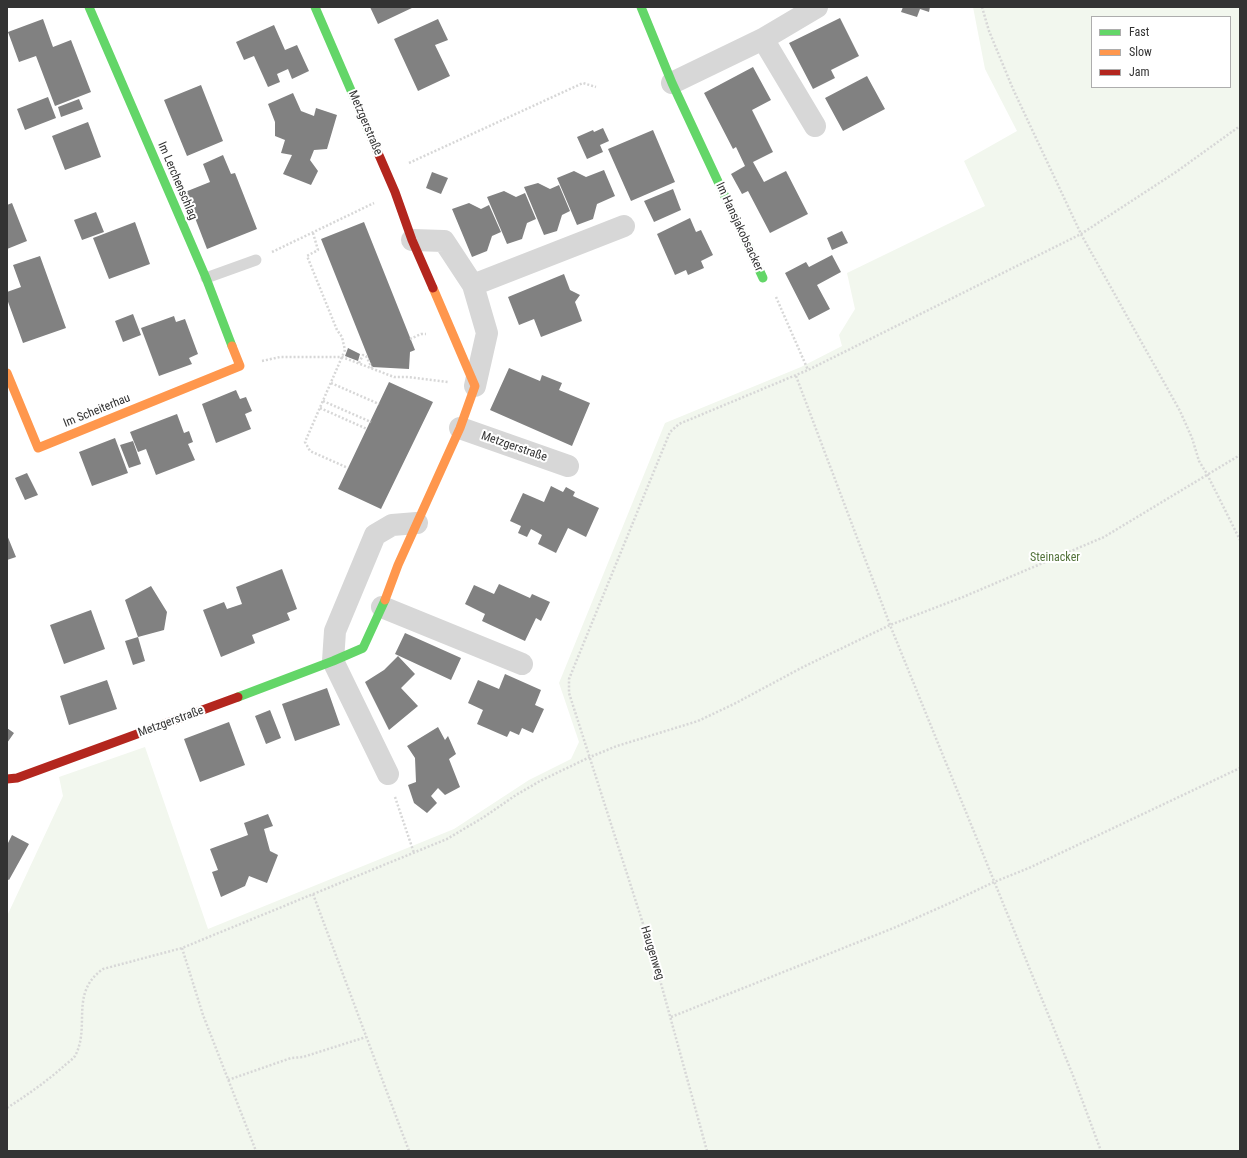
<!DOCTYPE html>
<html>
<head>
<meta charset="utf-8">
<style>
  body { margin:0 }
  #map { position:relative; width:1247px; height:1158px; overflow:hidden; background:#fff; font-family:"Roboto Condensed",sans-serif }
  canvas { display:block }
  .frame { position:absolute; inset:0; border:8px solid #333; pointer-events:none }
  .legend { position:absolute; left:1091px; top:16px; width:140px; height:72px; box-sizing:border-box; background:#fff; border:1px solid #adadad; margin:0; padding:5px 7px; list-style:none; font-size:12px; color:#333 }
  .legend li { display:flex; align-items:center; gap:8px; height:20px }
  .legend b { width:20px; border:1px solid #adadad }
</style>
</head>
<body>
<div id="map">
<canvas width="1247" height="1158"></canvas>
<div class="frame"></div>
<ul class="legend">
<li><b style="height:5px;background:#63d668"></b>Fast</li>
<li><b style="height:5px;background:#ff974d"></b>Slow</li>
<li><b style="height:5px;background:#b3261e"></b>Jam</li>
</ul>
</div>
<script>
const c = document.querySelector('canvas').getContext('2d');
c.lineJoin = 'round';
function fill(path, color) {
  c.fillStyle = color;
  c.fill(path, 'evenodd');
}
function stroke(path, color, width, dash) {
  c.strokeStyle = color;
  c.lineWidth = width;
  c.lineCap = dash ? 'butt' : 'round';
  c.setLineDash(dash || []);
  c.stroke(path);
}
function write(font, color, halo, rows, align = 'center') {
  c.font = font + ' "Roboto Condensed",sans-serif';
  c.lineWidth = 4;
  c.setLineDash([]);
  c.textBaseline = 'middle';
  c.strokeStyle = halo;
  c.fillStyle = color;
  for (const [text, x, y, turn = 0] of rows) {
    c.save();
    c.translate(x, y);
    c.rotate((+turn || 0) * Math.PI / 180);
    c.textAlign = isNaN(turn) ? turn : align;
    if (halo) c.strokeText(text, 0, 0);
    c.fillText(text, 0, 0);
    c.restore();
  }
}
const green = new Path2D(`
  M973,7H1240V1151H7V916L63,796L59,777L145,747L208,929L454,829L529,780L571,759L579,742L559,683L665,423L801,367L842,346L839,335L855,309L847,273L985,206L964,161L1017,131L985,69ZM1092,17H1230V87H1092Z`);
const building = new Path2D(`
  M370,7H414L378,24Z
  M903,7H930L929,12L920,9L917,17L901,12Z
  M840,18L859,56L831,70L835,78L813,89L789,43Z
  M43,19L53,47L71,40L91,92L55,106L36,56L19,62L8,32Z
  M438,19L448,40L435,45L450,76L418,91L394,39Z
  M274,25L285,50L297,45L309,71L292,79L288,69L277,74L280,82L268,87L254,56L244,60L236,42Z
  M753,67L771,100L752,110L773,152L753,162L764,182L786,171L808,214L770,233L748,191L742,194L731,174L745,166L736,147L733,149L704,93Z
  M867,76L885,109L843,131L825,98Z
  M201,85L223,141L187,156L164,100Z
  M293,93L301,111L314,116L316,108L337,115L327,149L314,150L310,160L318,171L311,185L283,174L292,155L281,153L285,140L275,136V122L268,104Z
  M48,97L56,118L25,130L17,109Z
  M79,99L83,109L61,117L58,107Z
  M88,122L101,157L65,170L52,136Z
  M603,128L609,141L600,145L603,152L587,159L577,137L593,130L594,132Z
  M653,130L675,182L631,201L608,149Z
  M223,155L231,174L235,173L257,229L207,249L185,192L210,182L203,164Z
  M604,170L615,196L597,204L593,219L577,225L557,178L574,171L586,177Z
  M432,172L448,178L441,194L426,188Z
  M538,183L550,189L559,185L570,211L562,215L557,231L544,235L524,187Z
  M673,189L681,210L654,222L644,201Z
  M504,191L516,197L525,193L536,219L527,223L522,239L507,244L487,197Z
  M12,203L27,241L7,249V205Z
  M469,203L481,209L489,205L501,232L492,236L487,251L472,257L452,209Z
  M96,212L104,232L82,240L74,220Z
  M690,218L696,232L701,230L713,255L701,261L704,268L688,275L686,270L675,275L657,234Z
  M135,222L150,264L109,279L93,238Z
  M364,222L415,350L410,352L409,369L372,367L321,239Z
  M842,231L848,243L832,250L827,238Z
  M832,255L841,272L817,285L830,309L809,320L785,273L806,262L809,267Z
  M40,256L66,328L23,343L7,299V292L21,287L13,265Z
  M564,274L570,290L580,295L575,302L582,321L541,337L534,319L519,325L508,297Z
  M133,314L141,335L123,342L115,321Z
  M174,316L176,322L185,319L198,354L189,358L192,364L159,376L141,328Z
  M348,348L360,354L358,361L345,356Z
  M509,368L540,381L542,375L562,383L559,390L590,403L572,446L490,410Z
  M389,382L433,402L381,509L338,489Z
  M236,390L240,399L246,397L252,411L245,414L251,429L216,443L202,404Z
  M177,414L184,433L189,431L193,442L188,444L195,460L156,475L146,449L138,452L130,432Z
  M115,438L128,473L92,486L79,452Z
  M133,441L141,464L129,468L120,445Z
  M27,473L38,495L25,500L15,478Z
  M551,486L563,492L566,487L575,492L573,496L599,508L586,537L568,528L556,553L538,544L542,535L531,529L527,537L518,533L521,526L510,521L523,493L544,502Z
  M7,535L16,557L7,560Z
  M282,569L297,609L287,613L290,620L252,635L255,643L221,657L203,610L224,602L227,609L242,604L236,587Z
  M499,584L530,598L532,594L550,602L541,621L536,618L525,641L482,621L485,614L465,604L474,585L494,594Z
  M151,586L167,612L164,630L138,637L125,600Z
  M91,610L105,649L64,664L50,625Z
  M405,633L461,658L451,680L395,654Z
  M138,637L145,661L133,665L125,641Z
  M398,656L415,674L401,688L418,706L389,730L365,682L384,670Z
  M505,674L541,690L535,705L544,709L533,733L522,728L519,735L510,731L507,737L477,724L483,710L468,703L478,680L499,689Z
  M107,680L117,709L69,725L60,696Z
  M327,688L340,725L295,741L282,704Z
  M270,710L281,738L266,744L255,716Z
  M229,722L245,765L200,782L184,739Z
  M438,727L445,740L448,736L456,754L449,759L460,787L445,795L438,788L431,796L437,803L427,813L414,803L408,785L416,782L415,758L407,746Z
  M7,728L14,733L7,743Z
  M268,814L273,826L264,829L270,851L278,855L267,883L249,876L245,886L221,897L212,872L218,870L210,849L248,835L244,823Z
  M12,835L29,844L9,880L7,879V845Z`);
const path = new Path2D(`
  M982,7L989,31L1013,89L1081,234L1180,411L1192,438L1199,461L1207,474L1240,540
  M409,163L583,83L596,87
  M313,233L318,250L307,256L337,330L342,337L345,350L305,442L310,451L348,468
  M272,252L374,203
  M776,297L808,370
  M410,339L421,334H426
  M262,361L280,357H342L394,377H408L448,382
  M359,363L363,355L366,356L372,368
  M796,376L890,625L1074,1078L1101,1151
  M331,383L379,404
  M323,401L371,422
  M320,408L367,429
  M395,797L414,853
  M313,894L409,1151
  M182,948L203,1015L256,1151
  M671,1017L896,927L950,903L994,882L1029,868L1240,768
  M228,1080L291,1058L303,1057L366,1037
  M7,1108C27,1095 46,1082 64,1066C67,1063 72,1060 75,1056C91,1026 69,993 103,969L182,948L447,839L484,817L516,795L540,781L590,757L617,746L698,721L734,704L803,667L890,625L963,597L1104,537L1240,455
  M707,1151L654,958L569,693V679L670,432L679,424L808,370L1081,234L1176,172L1240,126`);
const lane = new Path2D(`
  M206,278L256,260`);
const street = new Path2D(`
  M763,39L815,126
  M672,83L763,39L817,7
  M412,240L444,241L473,285L487,333L475,386
  M473,285L624,226
  M460,428L568,466
  M382,607L522,664
  M388,774L333,661L335,631L375,535L392,525L417,523`);
const fast = new Path2D(`
  M89,7L206,278L232,346
  M315,7L372,139
  M641,7L672,83L763,278
  M238,697L333,661L363,648L385,600`);
const slow = new Path2D(`
  M7,373L38,448L240,366L232,346
  M385,600L398,565L460,428L475,386L433,288`);
const jam = new Path2D(`
  M372,139L395,192L412,240L433,288
  M7,779L17,778L238,697`);
const streetNames = [
  ["Metzgerstraße",365,123,67],
  ["Im Lerchenschlag",177,181,67],
  ["Im Hansjakobsacker",739,227,65],
  ["Im Scheiterhau",97,411,-22],
  ["Metzgerstraße",514,447,19],
  ["Metzgerstraße",171,722,-20],
  ["Haugenweg",652,953,73]
];
const parkNames = [
  ["Steinacker",1055,558]
];
fill(green, '#f2f7ee');
fill(building, '#818181');
stroke(path, '#d7d7d7', 2.5, [2, 2]);
stroke(lane, '#d7d7d7', 11);
stroke(street, '#d7d7d7', 22);
stroke(fast, '#63d668', 9);
stroke(slow, '#ff974d', 9);
stroke(jam, '#b3261e', 9);
write('12px', '#333', '#fff', streetNames);
write('12px', '#53733b', '#fff', parkNames);
</script>
</body>
</html>
